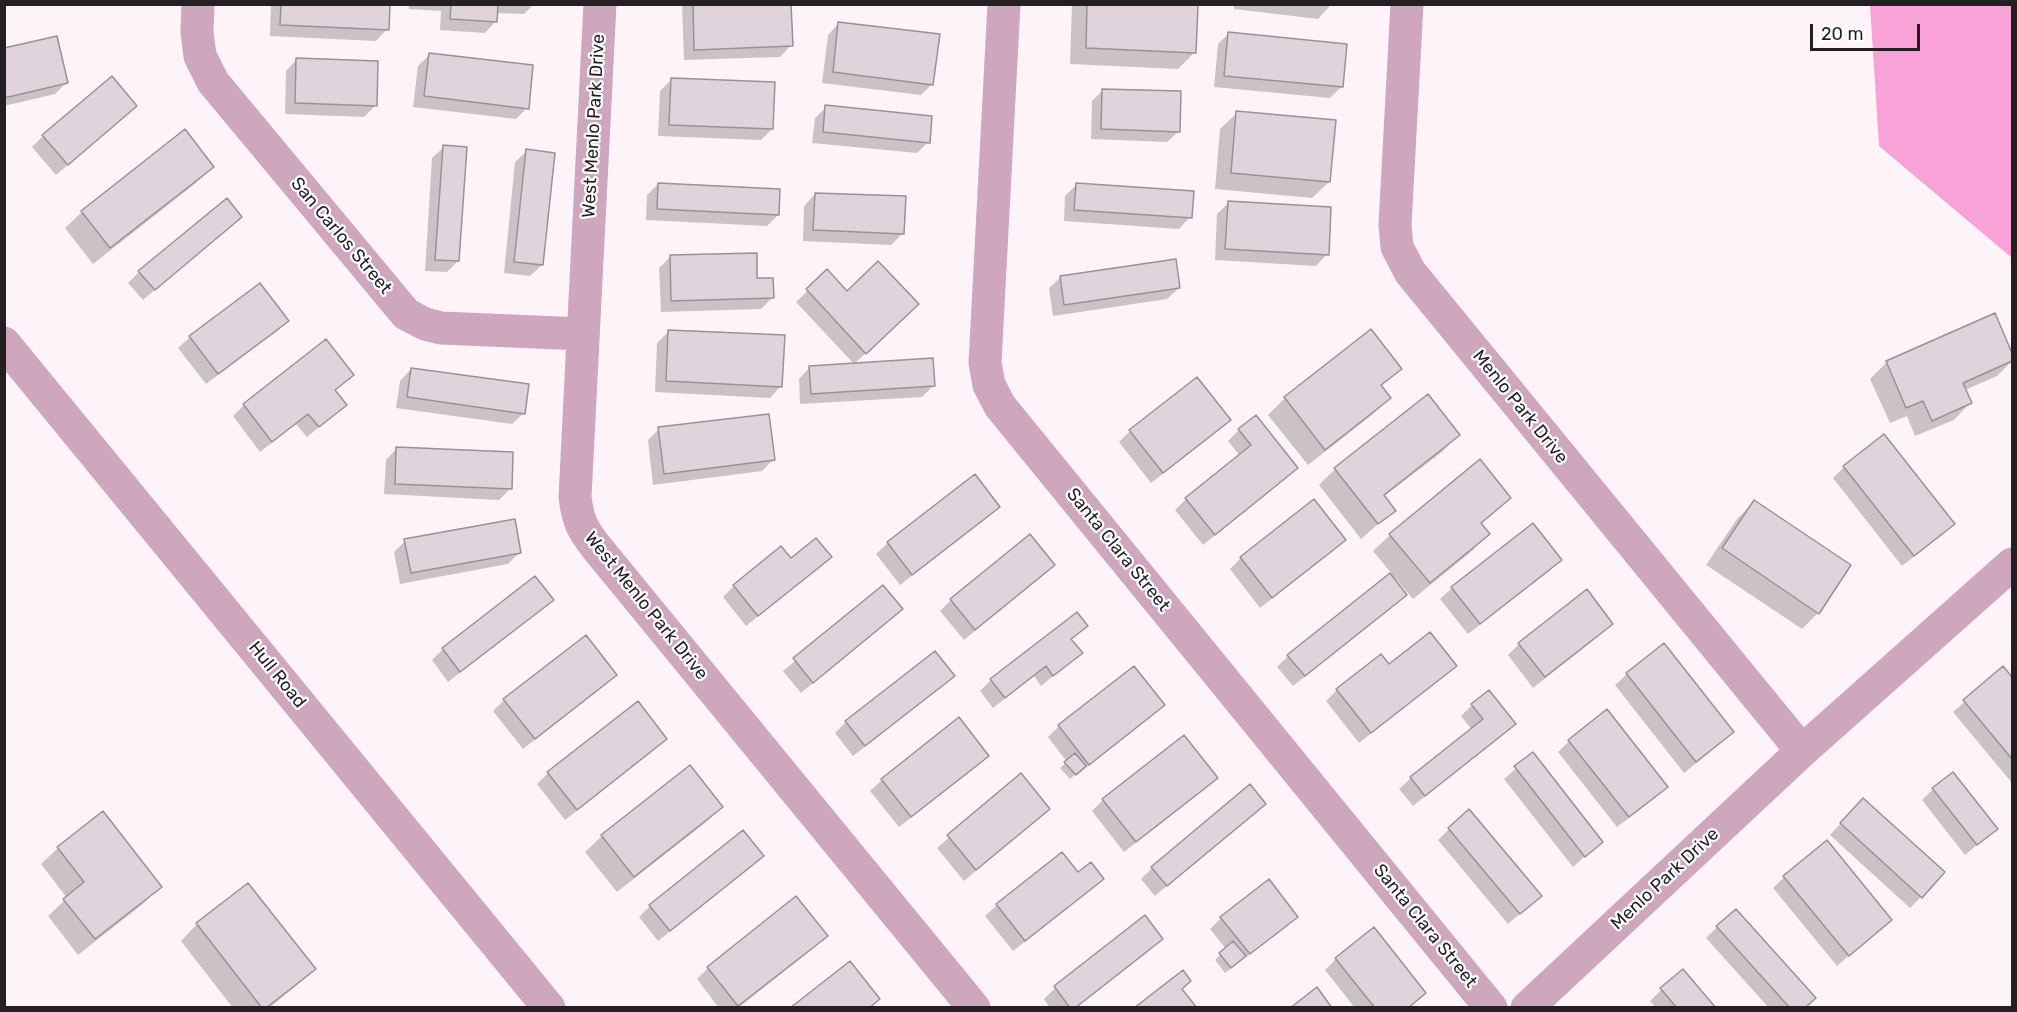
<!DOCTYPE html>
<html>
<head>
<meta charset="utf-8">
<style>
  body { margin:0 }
  #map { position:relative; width:2017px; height:1012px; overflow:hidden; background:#fef3f9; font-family:Rubik,sans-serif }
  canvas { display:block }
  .frame { position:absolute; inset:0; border:6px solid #241f22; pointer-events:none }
  .scale { position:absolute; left:1810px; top:24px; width:110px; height:27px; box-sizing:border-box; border:3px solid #241f22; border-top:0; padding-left:8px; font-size:18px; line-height:21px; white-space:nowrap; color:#241f22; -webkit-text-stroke:4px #fff; paint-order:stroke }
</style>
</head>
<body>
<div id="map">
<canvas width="2017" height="1012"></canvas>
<div class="frame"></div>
<div class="scale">20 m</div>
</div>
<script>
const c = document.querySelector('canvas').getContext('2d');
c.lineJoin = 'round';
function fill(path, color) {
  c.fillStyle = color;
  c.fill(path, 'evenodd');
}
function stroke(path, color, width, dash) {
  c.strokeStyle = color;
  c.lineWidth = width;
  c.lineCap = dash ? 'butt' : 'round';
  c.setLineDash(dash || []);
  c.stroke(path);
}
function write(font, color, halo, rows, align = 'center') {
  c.font = font + ' Rubik,sans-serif';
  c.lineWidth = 4.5;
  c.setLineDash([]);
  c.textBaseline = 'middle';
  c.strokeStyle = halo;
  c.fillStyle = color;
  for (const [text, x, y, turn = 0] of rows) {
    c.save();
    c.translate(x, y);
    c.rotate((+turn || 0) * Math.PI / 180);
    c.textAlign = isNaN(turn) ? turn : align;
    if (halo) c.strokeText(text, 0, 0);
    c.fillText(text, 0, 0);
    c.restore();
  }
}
const water = new Path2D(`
  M1870,5H2012V258L1879,146Z`);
const shadow = new Path2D(`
  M271,4H388L387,29L376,41L270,36Z
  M409,4H534L524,14L496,13V21L485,33L440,30L441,11L409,9Z
  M682,4H790L791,45L780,57L684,60Z
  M1072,4L1196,6L1194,53L1178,69L1070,64Z
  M1234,4H1329V7L1318,19L1234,9Z
  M839,23L932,84L921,95L822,83L828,35Z
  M1229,33L1341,87L1330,98L1214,87L1218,44Z
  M4,50L66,83L55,94L4,106Z
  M429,55L527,108L516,119L413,107L418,66Z
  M297,59L375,106L364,117L285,114L286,71Z
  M671,80L772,129L761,140L658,136L660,91Z
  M1103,90L1179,131L1167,142L1091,139L1092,101Z
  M826,107L928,142L917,153L812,143L815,118Z
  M1237,113L1329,182L1312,198L1215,189L1220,129Z
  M124,117L56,175L32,147L43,136Z
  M444,147L458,261L447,272L425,271L432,158Z
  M527,151L542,265L530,276L504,273L515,162Z
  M212,167L196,183L93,264L65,228L82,212Z
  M658,184L778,215L767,226L646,220L647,195Z
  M1077,184L1190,217L1179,229L1064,221L1065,196Z
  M815,194L903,233L891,245L803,241L804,206Z
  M1229,202L1327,254L1316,266L1215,260L1217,214Z
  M240,217L143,300L128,283L139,272Z
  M671,256L756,280L772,298L761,309L661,312L659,268Z
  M827,272L847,293L906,315L854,364L796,302Z
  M1061,277L1179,288L1167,299L1053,316L1049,288Z
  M259,285L287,321L276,332L206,384L178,348L190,337Z
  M1994,315L2012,361L1997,376L1965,390L1970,403L1954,420L1915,436L1907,416L1890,423L1870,379L1886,363Z
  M669,331L781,386L770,398L655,392L657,343Z
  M1371,331L1400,368L1380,387L1389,398L1372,415L1308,465L1268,415L1285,398Z
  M326,341L352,374L334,391L345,405L307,437L296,424L260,452L233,416L244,405Z
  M810,367L933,386L922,397L800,404L799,379Z
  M411,369L524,413L512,424L396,408L400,381Z
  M1229,420L1218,431L1151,483L1119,442L1130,431Z
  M659,429L773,460L762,471L653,485L648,440Z
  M1239,430L1296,468L1285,479L1203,545L1175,510L1186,499L1240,456L1228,441Z
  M1458,435L1442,452L1383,497L1394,510L1361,539L1319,485L1335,469Z
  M397,448L510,489L499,500L384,494L386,460Z
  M1844,467L1953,524L1942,535L1902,566L1833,478Z
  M974,476L998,507L987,518L900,585L876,554L888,543Z
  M1509,498L1480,525L1488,534L1472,551L1413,599L1396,579L1394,580L1405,595L1394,606L1293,686L1277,667L1288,656L1392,574L1373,551L1390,535Z
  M1754,502L1818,613L1802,629L1706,565L1737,519Z
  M1533,525L1560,560L1549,571L1468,634L1440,599L1452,588Z
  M1344,540L1333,551L1260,608L1230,569L1241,558Z
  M405,541L520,552L508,564L400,584L394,552Z
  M830,557L819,568L746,626L723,597L734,586L791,560Z
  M1053,565L1042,576L964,640L940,611L951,600Z
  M883,587L901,609L801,693L783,671Z
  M1586,591L1611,624L1600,635L1533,688L1508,655L1519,644Z
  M552,600L540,611L448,682L432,660L443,649Z
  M1086,626L1071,640L1081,653L1041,686L1034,676L993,708L980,691L991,680Z
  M1664,645L1732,732L1721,743L1684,773L1615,685L1627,674Z
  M935,653L953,676L941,687L853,756L835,733L846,722Z
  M1389,666H1455L1443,677L1359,743L1326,701L1337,690Z
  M2003,668L2012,679V783L1953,712Z
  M615,675L604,686L523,749L493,711L504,700Z
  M1163,705L1152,716L1077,775L1076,774L1070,779L1060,768L1067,762L1048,737L1059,726Z
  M1472,705L1514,724L1503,735L1413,806L1399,789L1411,778L1472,730L1461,716Z
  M959,719L987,755L976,767L899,827L870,791L882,780Z
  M665,739L654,750L565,820L537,784L548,773Z
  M1569,741L1666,787L1655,798L1617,827L1558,752Z
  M1533,754L1601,842L1573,867L1504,779Z
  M1020,775L1048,809L964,881L937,848Z
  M1216,778L1205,789L1124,852L1092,811L1103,800Z
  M1933,789L1996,829L1965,855L1922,800Z
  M1264,804L1155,896L1141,879L1152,868Z
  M721,807L705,823L617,892L585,852L602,836Z
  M1852,811L1921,897L1910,908L1830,835Z
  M103,813L160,886L144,903L78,955L48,916L67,898L41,864L58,848Z
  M1449,829L1540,896L1508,924L1438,840Z
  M743,832L762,856L751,867L658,941L639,917L650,906Z
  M1062,854L1078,874L1102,879L1091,890L1013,951L985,916L997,905Z
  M1784,877L1890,920L1837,966L1773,888Z
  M1145,917L1161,939L1150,950L1076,1008H1050L1044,999L1055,988Z
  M1296,917L1285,928L1225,973L1215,960L1226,949L1210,929L1221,918Z
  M197,924L314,969L297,985L269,1008H233L181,941Z
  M1717,927L1803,1008H1769L1706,938Z
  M826,936L815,947L738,1008H719L697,979L708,968Z
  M1336,959L1424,993L1409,1008H1355L1325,970Z
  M1661,990L1714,1008H1656L1650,1001Z`);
const building = new Path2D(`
  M281,4H390L389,30L280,25Z
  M451,4H498L497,22L450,19Z
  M693,4H791L793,46L694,50Z
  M1087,4L1198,5L1196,53L1086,48Z
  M838,22L940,34L933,85L833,72Z
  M1228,32L1347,44L1343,87L1224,76Z
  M57,36L68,83L4,98V48Z
  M429,53L533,65L529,109L424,96Z
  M296,58L378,61L377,106L295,103Z
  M112,76L137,106L68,165L42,135Z
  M671,78L775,82L773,129L669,125Z
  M1102,89L1181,91L1180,132L1101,129Z
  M825,105L932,116L930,143L823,132Z
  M1236,111L1336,120L1330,182L1231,173Z
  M185,129L214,167L110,248L81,211Z
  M443,145L467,147L459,261L435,260Z
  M526,149L555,153L543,265L514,262Z
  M658,183L780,189L779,215L657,209Z
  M1076,183L1194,191L1192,218L1074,210Z
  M815,193L906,196L904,234L813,230Z
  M227,198L242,217L155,290L138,271Z
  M1228,201L1331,207L1329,255L1225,249Z
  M757,253V278H773L774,298L671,301L670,255Z
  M1176,259L1180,288L1064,305L1060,276Z
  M878,261L919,304L866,354L806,289L827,269L847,291Z
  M260,283L289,321L218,374L189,336Z
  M1995,313L2012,353V361L1963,383L1972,403L1932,421L1923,401L1906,408L1886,361Z
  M1371,329L1402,369L1381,385L1391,398L1325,450L1284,397Z
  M668,330L785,335L782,387L666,381Z
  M326,339L354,375L335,390L347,405L319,427L308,414L272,442L243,404Z
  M933,358L935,386L811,394L809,366Z
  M411,368L529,384L525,414L407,397Z
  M1197,377L1231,420L1163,473L1129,430Z
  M1428,394L1460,435L1384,495L1396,511L1378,524L1334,468Z
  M769,414L775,460L664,474L658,427Z
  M1256,415L1298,468L1215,535L1185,498L1251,445L1238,429Z
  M1884,434L1955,524L1914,556L1843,466Z
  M396,447L513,452L512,489L395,484Z
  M1480,459L1511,498L1481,523L1490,534L1430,583L1389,534Z
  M975,474L1000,507L912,575L887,542Z
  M1314,499L1346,540L1272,598L1240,557Z
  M1754,500L1851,565L1819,614L1722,548Z
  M515,519L521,553L411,573L404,539Z
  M1533,523L1562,560L1480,624L1451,587Z
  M1030,534L1055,565L975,630L950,599Z
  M816,538L832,557L758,616L733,585L781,546L791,558Z
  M1390,573L1407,595L1305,676L1287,655Z
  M535,576L554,600L460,672L442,648Z
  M883,585L903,609L813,683L793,658Z
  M1587,589L1613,624L1545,677L1518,643Z
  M1077,612L1088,626L1071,639L1083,653L1053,676L1046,666L1005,698L990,679Z
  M1430,632L1457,666L1371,733L1336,689L1381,654L1389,664Z
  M586,635L617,675L535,739L503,699Z
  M1664,643L1734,732L1696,762L1626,673Z
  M935,651L955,676L865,746L845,721Z
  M1134,666L1165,705L1089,765L1058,725Z
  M2003,666L2012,677V759L1963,700Z
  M1489,690L1516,724L1425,796L1410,777L1483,719L1471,704Z
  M638,701L667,739L577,810L547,772Z
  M1607,709L1668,787L1629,817L1568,740Z
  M959,717L989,756L911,817L881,779Z
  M1184,735L1218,778L1136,842L1102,799Z
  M1533,752L1603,842L1585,857L1514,766Z
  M1075,753L1086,766L1076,775L1064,762Z
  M690,765L723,807L634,877L601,835Z
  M1953,772L1998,829L1977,845L1932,788Z
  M1021,773L1050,809L976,870L947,835Z
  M1250,784L1266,804L1167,886L1151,867Z
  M1863,798L1945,872L1922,898L1840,823Z
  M1469,809L1542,896L1520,914L1448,828Z
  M103,811L162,887L95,939L63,899L84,882L57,847Z
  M743,830L764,856L670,931L649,905Z
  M1827,840L1892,920L1849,956L1783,876Z
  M1062,852L1078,872L1091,862L1104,879L1025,941L996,904Z
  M1269,879L1298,917L1250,954L1220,917Z
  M248,883L316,969L266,1008H262L196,923Z
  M796,896L828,936L738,1006L707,967Z
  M1736,909L1816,998L1805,1008H1790L1716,926Z
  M1145,915L1163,939L1075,1008H1070L1054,986Z
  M1374,927L1426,993L1408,1008H1375L1335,958Z
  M1233,941L1246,956L1231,968L1219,953Z
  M850,961L880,999L869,1008H790Z
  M1683,969L1716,1008H1677L1660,988Z
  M1183,970L1191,981L1182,989L1197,1008H1134Z
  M1317,987L1332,1008H1290Z`);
const minor = new Path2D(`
  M198,4L197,32L200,56L213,82L406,314L425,324L441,328L583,334
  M600,4L575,497C578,521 582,529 597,548L974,1008
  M1004,4L985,363L989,385L1000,406L1491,1008
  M1407,4L1395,225L1397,247L1410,272L1802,751
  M4,343L549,1008
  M1527,1008L1802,751L2012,564`);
const streetNames = [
  ["West Menlo Park Drive",594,126,-87],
  ["San Carlos Street",341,236,50],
  ["Menlo Park Drive",1520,407,51],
  ["Santa Clara Street",1118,550,51],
  ["West Menlo Park Drive",646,606,51],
  ["Hull Road",277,675,51],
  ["Menlo Park Drive",1665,879,-43],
  ["Santa Clara Street",1425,926,51]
];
fill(water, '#f9a2d8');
fill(shadow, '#0003');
fill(building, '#e0d3db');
stroke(building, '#9c9097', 1.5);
stroke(minor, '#cea6bd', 33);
write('18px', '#241f22', '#fff', streetNames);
</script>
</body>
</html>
